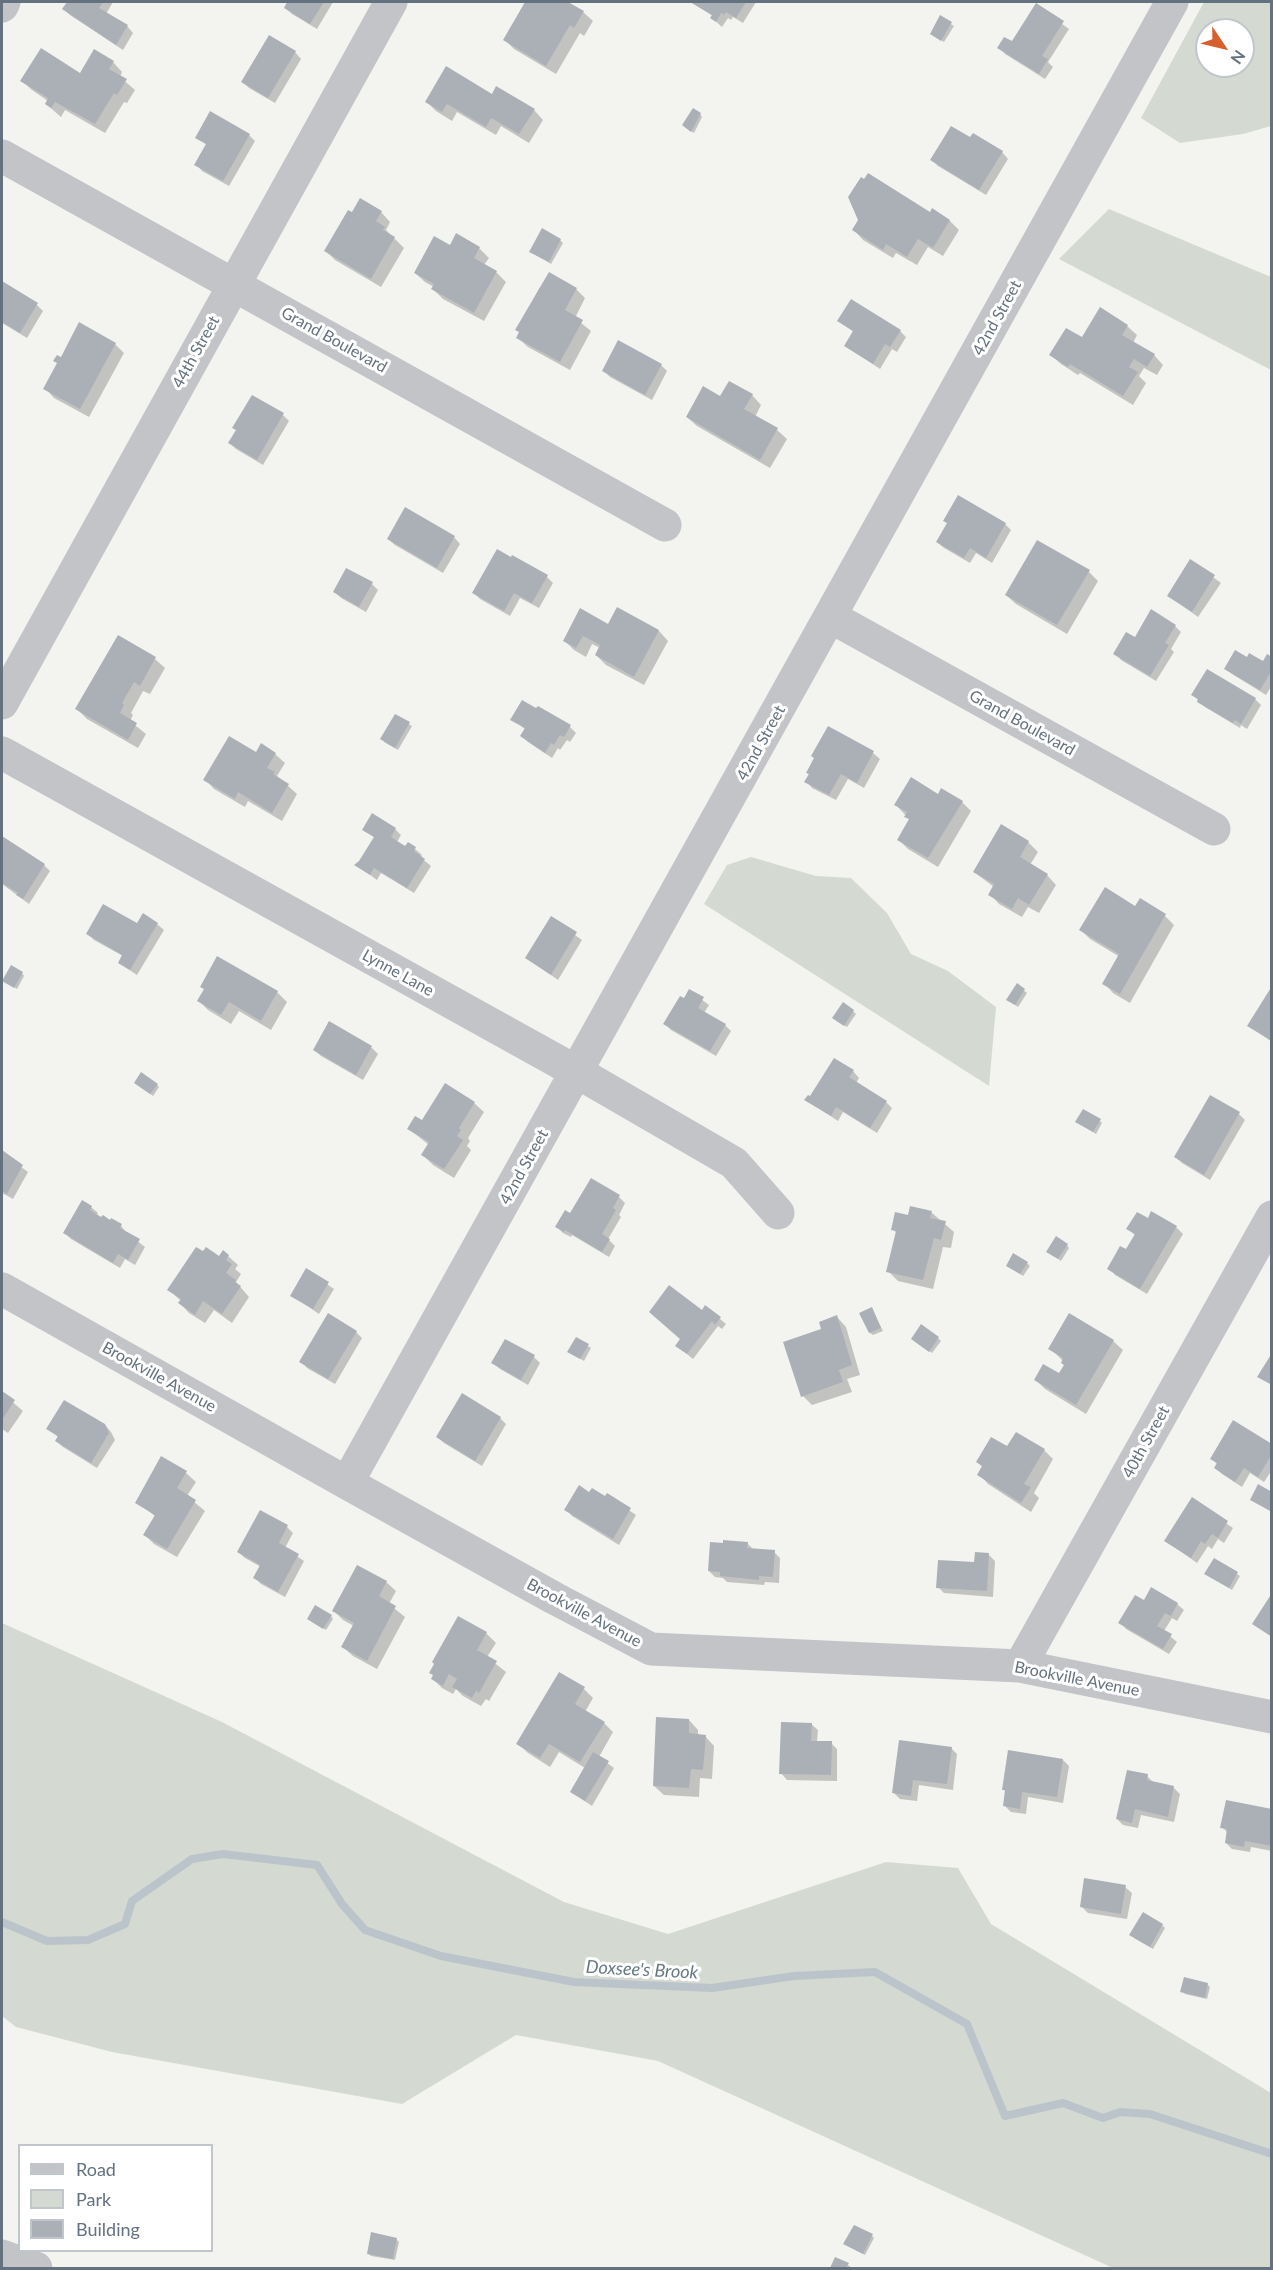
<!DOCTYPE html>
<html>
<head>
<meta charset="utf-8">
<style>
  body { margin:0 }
  #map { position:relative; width:1273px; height:2270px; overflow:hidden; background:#f3f4f0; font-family:Lato,sans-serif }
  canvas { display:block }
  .frame { position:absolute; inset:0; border:3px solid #64717f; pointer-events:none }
  .legend { position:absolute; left:18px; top:2144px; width:195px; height:108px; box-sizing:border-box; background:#fff; border:2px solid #c1c6cc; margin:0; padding:8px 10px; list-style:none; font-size:18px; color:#64717f }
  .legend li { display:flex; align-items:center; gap:12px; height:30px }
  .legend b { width:30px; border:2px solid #c1c6cc }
  .north { position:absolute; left:1195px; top:18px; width:60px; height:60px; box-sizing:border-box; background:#fff; border:2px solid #c1c6cc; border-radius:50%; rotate:125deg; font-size:16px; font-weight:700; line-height:24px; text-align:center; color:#64717f }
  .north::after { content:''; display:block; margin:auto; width:21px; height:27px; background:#d8602c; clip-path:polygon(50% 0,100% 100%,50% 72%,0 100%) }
</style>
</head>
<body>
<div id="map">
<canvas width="1273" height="2270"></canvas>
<div class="frame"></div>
<ul class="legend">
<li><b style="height:8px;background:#c2c4c8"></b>Road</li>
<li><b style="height:16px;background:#d4dad1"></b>Park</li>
<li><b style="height:16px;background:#aab0b5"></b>Building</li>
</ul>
<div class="north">N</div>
</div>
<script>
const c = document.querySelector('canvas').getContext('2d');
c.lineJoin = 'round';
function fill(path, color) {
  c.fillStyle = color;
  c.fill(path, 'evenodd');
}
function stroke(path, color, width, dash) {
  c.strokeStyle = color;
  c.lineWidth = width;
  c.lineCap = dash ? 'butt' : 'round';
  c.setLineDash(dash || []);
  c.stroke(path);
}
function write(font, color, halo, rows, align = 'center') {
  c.font = font + ' Lato,sans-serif';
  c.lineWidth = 6;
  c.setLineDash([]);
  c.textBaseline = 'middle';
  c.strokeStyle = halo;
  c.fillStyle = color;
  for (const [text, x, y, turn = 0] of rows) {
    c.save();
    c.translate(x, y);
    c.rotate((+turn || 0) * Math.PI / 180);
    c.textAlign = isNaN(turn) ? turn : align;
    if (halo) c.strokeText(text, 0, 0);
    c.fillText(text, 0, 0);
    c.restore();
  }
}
const green = new Path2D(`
  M1204,2H1271V126L1243,134L1180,143L1141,118ZM1207,30H1243V66H1207Z
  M1109,209L1271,277V370L1059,259Z
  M751,857L816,876L851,878L887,913L911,954L948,971L996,1007L989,1086L704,904L727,865Z
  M2,1623L222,1722L564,1902L668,1934L886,1862L958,1868L991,1924L1271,2093V2268H1113L658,2061L516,2035L402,2104L112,2052L16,2027L2,2016Z`);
const shadow = new Path2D(`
  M68,2H113L106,14L127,26L133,33L123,50L70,15L64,9Z
  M289,2H333L317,29L292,14L285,7Z
  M527,2H566L583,12L593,21L584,36L580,33L556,74L514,49L505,40Z
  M691,2H756L743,23L733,17L731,20L728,18L722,27L712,18L713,16Z
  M1036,5L1069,29L1048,62L1053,67L1045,79L1005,54L999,47L1012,43Z
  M941,18L954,26L944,42L934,36Z
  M269,37L295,52L301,59L275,103L249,88L243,82Z
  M113,62L122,72L120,77L135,90L127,103L124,102L105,133L65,110L61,117L46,104L48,101L32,90L22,81L80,75Z
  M492,96L534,110L543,120L529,143L501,126L496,135L457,112L452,121L436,111L427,102Z
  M700,114L702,117L694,133L686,128Z
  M249,135L255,141L229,186L202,171L196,164L207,145L197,137Z
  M973,135L1002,152L1008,159L986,195L938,166L932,160L970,139Z
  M381,212L390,222L386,230L404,248L381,287L335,260L326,251Z
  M930,214L950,221L959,230L943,256L928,247L917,265L896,253L893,258L863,240L854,230Z
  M560,240L563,243L551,264L534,254Z
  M450,247L479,248L489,258L484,265L496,272L506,282L484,321L443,299L433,289L434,287L425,282L415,273Z
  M2,283L37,305L43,311L27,338L2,323Z
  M540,287L576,289L585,298L575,318L591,331L570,370L528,347L518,338L521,333L517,330Z
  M839,321L900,331L906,337L897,352L892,349L880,369L846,346L854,332Z
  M1127,326L1137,335L1133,343L1154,355L1163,365L1157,375L1144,368L1139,376L1146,383L1133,405L1080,373L1078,375L1061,364L1051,355L1082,339Z
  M115,344L124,353L89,417L54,398L45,388L61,359Z
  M661,365L667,371L652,400L610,377L604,371Z
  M752,395L761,405L755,417L777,430L787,439L770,468L697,426L687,417L721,398Z
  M283,415L289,421L263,465L236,449L230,443Z
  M1005,524L1011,530L992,563L976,553L970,563L944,548L937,542Z
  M454,537L460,544L443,573L395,545L388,539Z
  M1191,561L1221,583L1198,617L1169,596Z
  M1089,572L1098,581L1067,634L1016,604L1006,595Z
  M547,577L553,583L539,608L520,598L510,616L480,599L474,593Z
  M372,584L378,590L366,612L341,598L335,592Z
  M618,609L659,631L668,641L644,685L606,665L596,655L600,648L592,644L586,657L574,650L565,641L609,626Z
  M1175,626L1181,632L1171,649L1174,652L1156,681L1121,660L1115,653Z
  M155,659L165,668L150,694L143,691L131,713L133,715L130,721L146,734L138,748L87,719L77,709Z
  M1247,659L1263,663L1272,659V685L1266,695L1232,674L1226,668Z
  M1193,695L1255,699L1261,705L1247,729L1241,725L1240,728L1205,707Z
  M396,716L412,726L398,750L384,742Z
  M512,719L570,727L576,733L570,742L567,740L560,750L558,748L552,758L528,742L522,736L526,730Z
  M828,728L873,753L880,759L864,788L848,779L836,800L812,788L806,781Z
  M256,754H275L285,763L277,776L297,794L282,821L248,801L245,807L214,789L205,779Z
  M938,796L962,802L971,811L938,867L908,849L898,839L910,820L896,805Z
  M364,829H395L401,835L397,842L406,848L408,844L415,849L422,855L420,857L431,866L414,893L381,873L377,880L357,865L375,838Z
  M2,838L44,865L50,871L29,904L2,884Z
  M1028,842L1038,852L1030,865L1047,875L1056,885L1039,913L1028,907L1022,917L999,904L990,894L994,887L974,872Z
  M1165,916L1174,925L1130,1003L1113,993L1104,983L1120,957L1090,939L1081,930Z
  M551,918L582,940L558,980L527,958Z
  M157,924L164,930L137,975L119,963L123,956L94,940L88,934Z
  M217,958L277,992L287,1002L271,1030L239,1011L231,1024L208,1010L199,1001Z
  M22,973L24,976L17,989L4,981Z
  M1017,985L1027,993L1018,1007L1011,1002Z
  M1272,989V1042L1249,1026Z
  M690,991L709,1005L704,1013L725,1025L731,1031L716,1056L671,1030L665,1024Z
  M853,1011L856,1014L847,1027L837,1021Z
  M329,1024L372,1048L378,1054L363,1080L321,1056L314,1050Z
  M853,1071L859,1078L856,1083L886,1102L892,1108L877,1133L843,1112L838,1121L806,1100Z
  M138,1085H157L159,1087L153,1096Z
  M474,1103L484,1112L468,1138L470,1141L467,1146L471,1150L454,1178L433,1165L423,1155L429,1145L409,1129Z
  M1239,1114L1245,1120L1210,1180L1182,1163L1176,1157Z
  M1100,1121L1102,1123L1096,1134L1080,1124Z
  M2,1153L28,1172L13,1199L2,1193Z
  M592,1180L619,1197L625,1203L619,1215L621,1217L608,1239L615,1246L609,1257L572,1235L571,1237L563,1233L557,1227L570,1216Z
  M91,1207L98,1213L96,1216L121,1226L127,1233L145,1247L135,1265L125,1259L120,1268L71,1239L65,1233Z
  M931,1212L954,1232L951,1248L943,1247L933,1289L898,1281L888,1271L897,1233L892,1229L909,1216Z
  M1152,1213L1177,1228L1183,1234L1147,1294L1115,1275L1109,1268L1127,1252L1136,1236L1128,1229L1148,1220Z
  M1067,1245L1069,1248L1061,1261L1051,1254Z
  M228,1256L238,1265L235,1269L241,1274L236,1282L249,1297L232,1323L214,1310L205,1323L189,1313L180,1303L181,1301L169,1290Z
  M1027,1263L1030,1266L1023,1276L1008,1266Z
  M307,1270L334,1289L319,1314L291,1295Z
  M706,1307L726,1324L722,1329L718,1326L693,1359L677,1346Z
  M872,1309L883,1331L873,1335L870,1333Z
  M837,1317L846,1327L860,1375L847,1379L852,1392L812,1405L803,1396L823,1330Z
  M356,1332L362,1338L335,1384L307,1368L301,1361Z
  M938,1338L941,1341L932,1353L915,1341Z
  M577,1339L591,1348L584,1361L572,1354Z
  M1113,1341L1123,1350L1086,1414L1045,1389L1036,1380L1060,1375L1066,1366L1063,1361L1050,1348Z
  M534,1357L540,1363L528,1385L500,1369L493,1363Z
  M2,1393L23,1411L8,1433L2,1429Z
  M462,1395L500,1418L506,1424L482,1466L444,1443L437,1437Z
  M105,1425L111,1432L115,1440L97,1468L63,1447L56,1441L58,1437L48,1429Z
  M1272,1446V1470L1264,1482L1250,1473L1242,1487L1222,1474L1216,1468L1218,1465L1212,1459Z
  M1008,1448L1044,1450L1053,1459L1034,1493L1039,1498L1031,1512L988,1484L979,1474L983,1467L978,1462Z
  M161,1458L186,1473L196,1482L187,1496L205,1511L177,1557L154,1544L145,1535L156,1517L137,1502Z
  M590,1494L605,1498L607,1495L636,1515L619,1545L572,1516L566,1509Z
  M1192,1500L1233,1528L1224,1543L1218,1539L1212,1549L1208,1546L1197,1563L1166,1541Z
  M260,1512L287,1527L293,1533L285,1548L304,1561L285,1597L261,1584L255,1578L261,1567L245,1558L238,1552Z
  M747,1543L754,1550L774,1552L780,1558L779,1583L765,1582L764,1585L727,1582L723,1578L715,1577L709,1571Z
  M989,1555L995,1561L993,1597L944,1593L938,1587Z
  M1214,1560L1240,1576L1232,1590L1209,1576Z
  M386,1582L396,1591L389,1604L405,1617L377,1669L353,1656L343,1647L354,1626L343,1620L334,1611Z
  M1152,1589L1177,1604L1184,1610L1177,1621L1172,1618L1164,1631L1177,1642L1169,1654L1126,1629L1120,1622L1145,1602Z
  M331,1616L333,1619L326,1630L311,1621Z
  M486,1633L496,1643L487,1657L506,1672L489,1701L486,1699L481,1706L463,1696L456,1689L453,1694L442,1688L433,1679L436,1664Z
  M584,1689L593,1698L585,1712L604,1723L613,1732L599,1757L614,1768L592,1806L571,1792L585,1768L559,1752L550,1767L528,1753L518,1744Z
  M689,1720L698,1730V1736H705L714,1746L712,1779L700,1778L699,1797L664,1795L654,1786Z
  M811,1724L818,1730L817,1742L831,1743L837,1749V1781L787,1780L781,1773Z
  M951,1748L957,1754L953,1790L919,1785L917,1801L900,1799L894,1793Z
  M1063,1760L1069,1766L1063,1803L1028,1797L1026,1814L1011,1812L1005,1806L1007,1793L1003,1789Z
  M1147,1776L1153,1782L1174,1788L1180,1794L1174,1822L1141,1815L1138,1828L1123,1825L1117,1819Z
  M1272,1810V1851L1251,1847L1250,1852L1232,1849L1226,1843L1228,1833L1222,1827Z
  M1125,1887L1132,1893L1127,1919L1088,1913L1081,1906Z
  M1162,1925L1165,1928L1153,1949L1134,1938Z
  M1207,1984L1210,1987L1207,1999L1185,1994L1182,1991Z
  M872,2236L874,2238L865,2255L848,2246Z
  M396,2239L399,2242L395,2260L371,2256L368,2253Z
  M836,2259L848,2265L852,2268H831Z`);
const stream = new Path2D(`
  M2,1922L47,1941L88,1940L125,1924L132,1901L192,1859L223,1854L317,1865L342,1904L365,1930L441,1956L574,1982L712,1988L794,1976L875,1972L967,2024L1005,2116L1063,2103L1103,2118L1120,2112L1150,2114L1272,2154`);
const building = new Path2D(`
  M67,2H103L99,8L128,25L116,45L62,9Z
  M287,2H324L310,24L284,8Z
  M525,2H568L584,11L574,28L570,25L546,66L503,40Z
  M690,2H746L736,18L726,12L724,15L721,13L716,22L710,18L712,15Z
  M1036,3L1064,21L1042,56L1048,59L1039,74L997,48L1004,37L1012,41Z
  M940,15L952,22L941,41L930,34Z
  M269,35L296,51L268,98L241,82Z
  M41,48L80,73L94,49L114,61L109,69L127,79L117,95L114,93L95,124L55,102L51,108L45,104L48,98L20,81Z
  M446,66L492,94L496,86L535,109L519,134L491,118L486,127L447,104L442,112L425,102Z
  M693,108L701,113L691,132L682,125Z
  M210,111L250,134L223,181L194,165L206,144L195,138Z
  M951,126L970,137L973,133L1003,151L979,190L930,160Z
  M868,173L930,212L932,208L950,220L933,248L918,239L907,257L886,244L883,250L852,230L858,220L848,197L861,177L864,179Z
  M360,198L382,211L376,221L385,227L383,230L395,237L371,279L324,251L348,210L352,212Z
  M542,228L561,239L549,262L529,252Z
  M456,233L480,247L474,258L497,271L474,313L431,289L434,284L414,273L434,236L450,245Z
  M549,272L577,288L565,310L583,320L560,362L516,338L519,332L515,330Z
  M2,281L38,303L20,333L2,322Z
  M851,299L901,330L890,347L885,344L873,364L844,346L853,331L837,321Z
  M1100,307L1128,325L1122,335L1155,354L1147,367L1134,359L1129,367L1138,372L1123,396L1070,364L1068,367L1049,355L1066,328L1082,337Z
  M79,322L116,343L80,409L43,389L57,363L53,361L57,355L61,357Z
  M618,340L662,364L645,395L602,371Z
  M729,381L753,394L744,409L778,428L760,460L686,417L703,386L720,396Z
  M252,395L284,413L257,460L228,443L236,430L232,428Z
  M958,495L1006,523L986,558L970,548L964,558L936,542L947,523L943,521Z
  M405,507L455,536L437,568L387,539Z
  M1037,540L1090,570L1057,625L1005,595Z
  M497,549L511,557L512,555L548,575L532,603L514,593L504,611L472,593Z
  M1190,559L1215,575L1192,612L1167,596Z
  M346,568L373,582L359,607L333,592Z
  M617,607L659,630L634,677L595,655L600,645L583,636L576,648L563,641L580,608L608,624Z
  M1151,609L1176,625L1165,643L1169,645L1150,676L1113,654L1126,632L1135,637Z
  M118,635L156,657L140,686L134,682L122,703L124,705L120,713L137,723L128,740L75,709Z
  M1235,650L1247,657L1249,653L1263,661L1267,654L1272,657V670L1260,690L1224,669Z
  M1207,669L1256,698L1241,724L1235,720L1233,723L1197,702L1198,699L1191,695Z
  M522,700L536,708L538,706L571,725L564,737L560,735L554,745L551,743L545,753L520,736L525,728L510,720Z
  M395,714L410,722L395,748L380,739Z
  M828,726L874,751L857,783L841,774L829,795L804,782L809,774L806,773L814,758L811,756Z
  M229,736L256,752L261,743L276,753L267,768L275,772L273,774L289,784L272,813L238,792L235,799L203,780Z
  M911,777L938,794L941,788L963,801L928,858L897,840L909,819L904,817L907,812L894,805Z
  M372,813L396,828L391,837L405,846L408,842L416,847L414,851L425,859L407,888L374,868L370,875L354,865L359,861L374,837L362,830Z
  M1001,824L1029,841L1020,857L1048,874L1029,905L1018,898L1012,909L988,895L994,884L973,872Z
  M2,836L45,864L23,899L16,895L18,893L2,883Z
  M1105,887L1135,906L1140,898L1166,914L1120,994L1102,984L1119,954L1079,930Z
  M103,904L137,923L143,913L158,923L130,970L118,963L122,955L86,934Z
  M551,916L577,932L551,975L525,958Z
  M217,956L278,991L261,1021L229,1002L221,1015L197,1001L204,989L200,987Z
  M11,965L23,972L14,988L2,981Z
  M1017,983L1025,989L1015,1005L1006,1000Z
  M1272,986V1041L1247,1026Z
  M689,989L704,997L698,1008L726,1024L710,1051L663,1024L680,996L684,998Z
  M843,1002L854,1010L844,1026L832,1018Z
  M329,1021L372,1046L356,1075L313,1050Z
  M834,1058L854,1070L849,1077L887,1101L870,1128L836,1107L831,1116L804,1100L808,1095L810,1096Z
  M141,1072L158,1084L150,1094L134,1083Z
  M445,1083L475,1102L459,1128L461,1130L457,1136L463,1140L444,1169L421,1155L429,1142L407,1129L415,1116L422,1120Z
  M1210,1095L1240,1112L1204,1175L1174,1157Z
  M1083,1109L1101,1119L1093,1132L1075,1122Z
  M2,1150L23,1165L7,1194L2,1191Z
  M591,1178L620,1195L613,1208L616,1210L602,1234L610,1239L602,1252L565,1230L564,1232L555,1227L565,1210L570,1213Z
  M82,1200L92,1206L90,1210L101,1217L103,1215L110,1220L111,1218L122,1224L120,1228L140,1239L128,1260L118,1254L113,1263L63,1233Z
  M910,1206L932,1211L930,1218L946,1221L941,1240L934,1238L923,1280L886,1272L896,1231L891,1230L895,1212L908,1215Z
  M1151,1211L1177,1226L1140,1289L1107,1269L1120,1246L1126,1249L1135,1234L1126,1229L1137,1212L1148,1218Z
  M1056,1236L1068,1244L1058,1259L1046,1252Z
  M196,1247L203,1251L206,1247L219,1256L223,1250L229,1255L226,1260L232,1264L226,1273L236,1280L235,1282L241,1286L222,1314L203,1301L195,1315L178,1303L181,1299L167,1290Z
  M1013,1253L1028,1262L1020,1274L1006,1266Z
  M306,1268L329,1282L313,1309L290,1296Z
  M669,1285L702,1310L705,1305L721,1317L715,1325L712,1321L687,1354L675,1346L680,1339L649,1312Z
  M872,1307L881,1328L869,1333L859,1313Z
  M328,1313L357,1331L328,1379L299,1362Z
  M1069,1313L1114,1340L1076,1405L1034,1380L1043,1364L1059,1373L1064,1365L1061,1363L1063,1358L1048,1349Z
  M837,1315L852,1365L839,1370L843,1382L801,1397L783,1342L821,1329L819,1322Z
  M921,1324L939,1337L929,1352L911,1339Z
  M576,1337L589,1344L580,1359L567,1352Z
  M505,1339L535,1355L521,1380L491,1363Z
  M1272,1353V1385L1257,1377Z
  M2,1391L15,1400L2,1420Z
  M462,1393L501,1417L475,1461L436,1437Z
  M64,1400L105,1424L109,1433L91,1463L55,1441L58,1436L46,1429Z
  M1233,1420L1272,1444V1454L1258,1477L1244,1468L1235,1482L1214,1468L1217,1463L1210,1459Z
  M1016,1432L1045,1449L1024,1484L1031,1487L1021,1503L977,1475L982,1466L976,1462L991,1437L1007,1446Z
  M161,1456L187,1471L177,1488L196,1500L167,1549L143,1535L155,1515L135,1503Z
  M1258,1484L1272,1492V1512L1250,1500Z
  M579,1485L589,1492L592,1488L605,1496L607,1493L631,1508L613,1539L564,1510Z
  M1192,1497L1228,1521L1218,1538L1212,1534L1205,1544L1201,1541L1191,1558L1164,1541Z
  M260,1510L288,1525L279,1543L299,1554L278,1592L253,1578L260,1565L237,1552Z
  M723,1540L748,1542L747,1548L775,1550L773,1577L759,1576V1580L720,1576V1572L708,1571L710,1542L723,1543Z
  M975,1552L989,1553L987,1591L936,1588L938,1560L974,1562Z
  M1214,1558L1238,1572L1229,1588L1204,1574Z
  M357,1565L387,1581L379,1596L396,1606L367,1661L341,1647L354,1623L332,1611Z
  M1151,1587L1178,1603L1171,1616L1165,1613L1157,1626L1172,1634L1163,1649L1118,1623L1135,1595L1144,1600Z
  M1272,1593V1637L1252,1624Z
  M315,1605L332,1615L323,1629L307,1619Z
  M458,1616L487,1632L477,1650L497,1661L479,1693L476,1691L472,1698L452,1687L457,1679L449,1674L443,1686L431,1679L433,1675L429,1673L434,1664L432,1662Z
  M559,1672L585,1687L575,1704L605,1722L580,1762L549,1744L540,1758L516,1744Z
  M656,1717L689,1719V1733L706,1735L703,1770L691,1769L689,1788L653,1786Z
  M781,1722L812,1723L811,1741H832L831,1775L779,1774Z
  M899,1740L952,1747L947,1784L913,1780L911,1796L892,1793Z
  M1008,1750L1063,1759L1057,1797L1022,1792L1020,1809L1003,1806L1005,1790H1002Z
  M593,1752L609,1761L585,1801L570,1792Z
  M1127,1770L1148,1774L1147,1780L1174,1786L1168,1817L1135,1809L1132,1823L1116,1819Z
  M1226,1800L1272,1809V1846L1245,1841L1244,1847L1225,1843L1227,1829L1220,1828Z
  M1084,1878L1126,1885L1121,1914L1080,1907Z
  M1143,1912L1163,1924L1150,1947L1129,1935Z
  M1184,1977L1208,1983L1205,1998L1180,1992Z
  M854,2225L873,2234L863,2254L843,2244Z
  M371,2232L397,2238L393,2259L367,2254Z
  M835,2257L849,2263L846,2268H830Z`);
const minor = new Path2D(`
  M2,6L4,2
  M2,156L665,525
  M831,617L1214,829
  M2,703L391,2
  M2,753L577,1072L734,1163L778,1213
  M2,1289L347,1483L554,1598L651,1649L1020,1666L1272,1717
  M347,1483L1172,2
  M1020,1666L1272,1217
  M2,2256L36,2268`);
const streetNames = [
  ["42nd Street",997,318,-61],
  ["Grand Boulevard",334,340,29],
  ["44th Street",196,352,-61],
  ["Grand Boulevard",1022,723,29],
  ["42nd Street",761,743,-61],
  ["Lynne Lane",398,973,29],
  ["42nd Street",524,1167,-61],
  ["Brookville Avenue",159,1377,29],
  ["40th Street",1146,1442,-61],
  ["Brookville Avenue",584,1613,28],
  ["Brookville Avenue",1077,1679,11]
];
const waterNames = [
  ["Doxsee's Brook",642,1970,3]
];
fill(green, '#d4dad1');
fill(shadow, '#0003');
stroke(stream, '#bbc4ca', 8);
fill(building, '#aab0b5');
stroke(minor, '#c2c4c8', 33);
write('16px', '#64717f', '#fff', streetNames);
write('italic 18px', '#657984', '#fff', waterNames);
</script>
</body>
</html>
